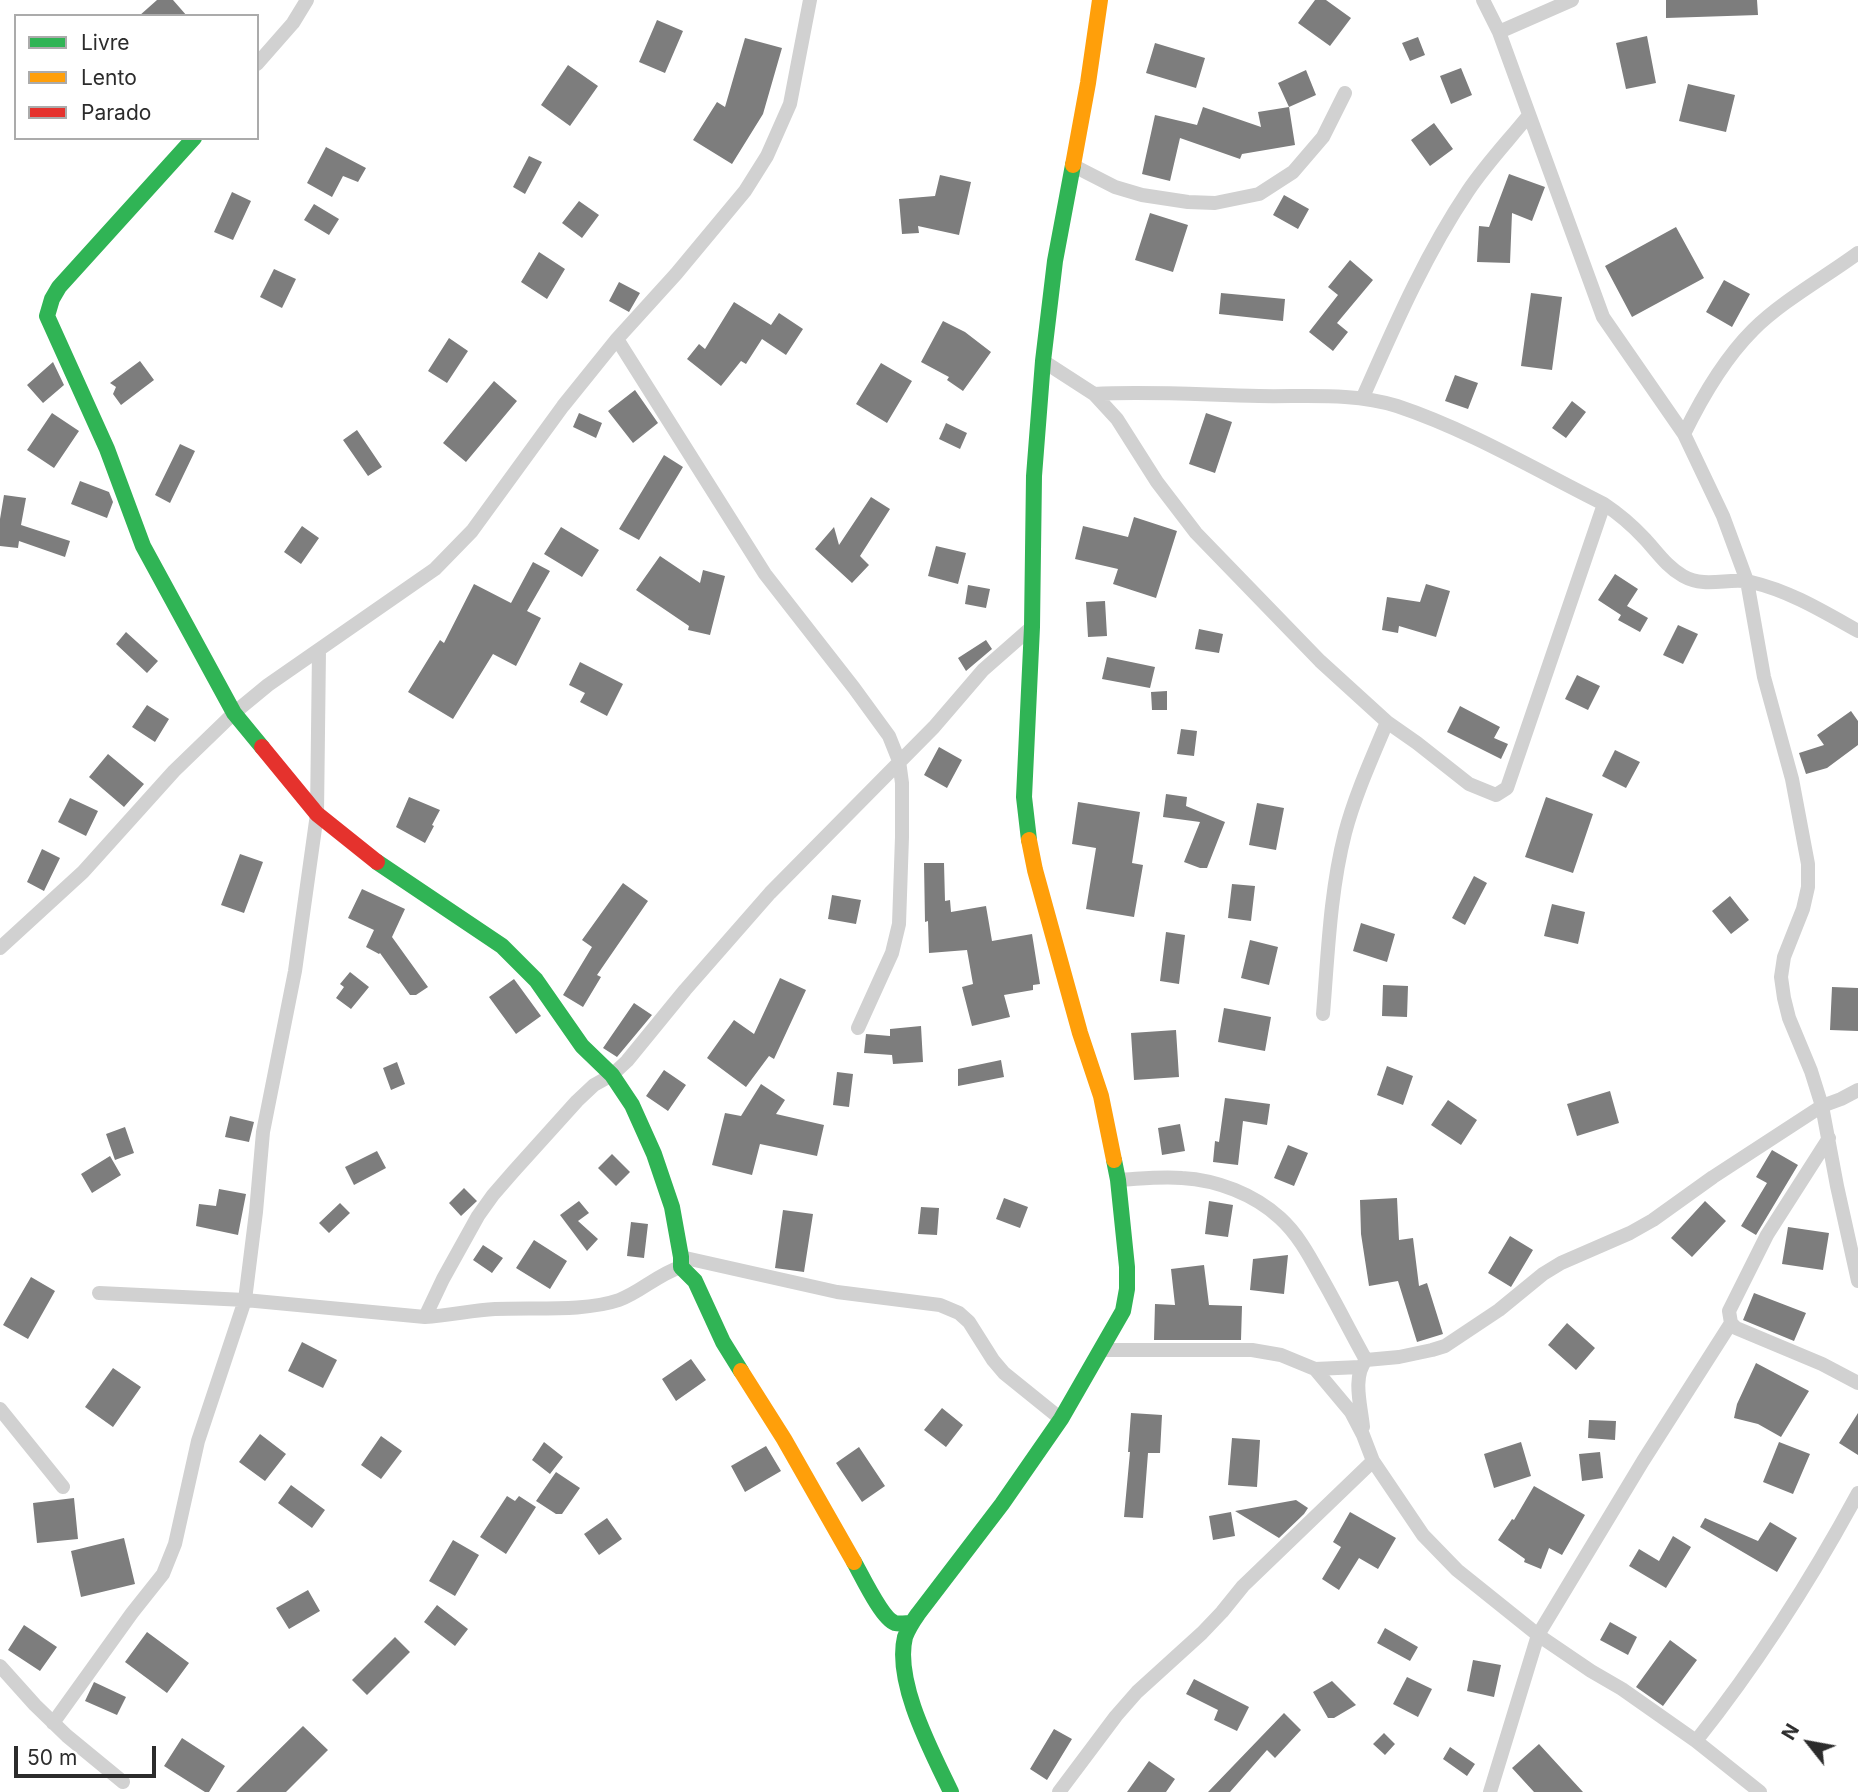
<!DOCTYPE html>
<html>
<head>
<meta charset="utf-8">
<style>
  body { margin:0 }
  #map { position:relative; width:1858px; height:1792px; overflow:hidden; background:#fff; font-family:Inter,sans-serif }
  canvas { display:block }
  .legend { position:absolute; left:14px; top:14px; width:245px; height:126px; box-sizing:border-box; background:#fff; border:2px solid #ababab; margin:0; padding:9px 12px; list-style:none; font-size:21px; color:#2c2c2c }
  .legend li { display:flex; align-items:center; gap:14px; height:35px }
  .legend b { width:35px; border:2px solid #ababab }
  .north { position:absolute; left:1774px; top:1708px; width:70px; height:70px; -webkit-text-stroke:5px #fff; paint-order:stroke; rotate:301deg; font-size:19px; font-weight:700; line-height:28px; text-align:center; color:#2c2c2c }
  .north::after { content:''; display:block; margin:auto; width:24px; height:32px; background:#2c2c2c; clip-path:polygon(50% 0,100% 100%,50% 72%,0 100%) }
  .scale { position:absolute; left:14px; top:1746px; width:142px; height:32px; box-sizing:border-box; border:4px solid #2c2c2c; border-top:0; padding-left:9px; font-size:21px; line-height:24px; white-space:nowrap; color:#2c2c2c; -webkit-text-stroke:5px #fff; paint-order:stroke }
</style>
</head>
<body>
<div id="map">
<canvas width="1858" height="1792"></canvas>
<ul class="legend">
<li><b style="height:9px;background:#30b455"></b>Livre</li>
<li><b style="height:9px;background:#ff9f0a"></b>Lento</li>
<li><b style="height:9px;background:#e5322d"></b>Parado</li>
</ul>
<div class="north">N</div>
<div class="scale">50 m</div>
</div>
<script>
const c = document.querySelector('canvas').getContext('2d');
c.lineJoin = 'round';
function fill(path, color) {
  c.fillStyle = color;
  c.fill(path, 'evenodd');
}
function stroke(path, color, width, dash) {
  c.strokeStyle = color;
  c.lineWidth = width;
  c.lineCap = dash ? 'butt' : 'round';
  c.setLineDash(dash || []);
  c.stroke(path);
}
const building = new Path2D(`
  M157,0H173L187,16H139Z
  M1315,0H1326L1351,18L1330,46L1298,23Z
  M1666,0H1757L1758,15L1666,18Z
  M657,20L683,31L665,73L639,62Z
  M1647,36L1656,83L1626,89L1616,43Z
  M1418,37L1425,55L1410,61L1402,43Z
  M745,38L782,48L763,114L732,164L693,140L717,102L725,107Z
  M1155,43L1205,58L1196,88L1146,73Z
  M568,65L598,86L570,126L541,105Z
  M1461,68L1472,95L1451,104L1440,76Z
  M1306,70L1316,95L1289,107L1278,83Z
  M1688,84L1735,95L1726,132L1679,121Z
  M1203,107L1261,127L1258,112L1289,107L1295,145L1242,154L1240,159L1180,138L1170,181L1142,174L1155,115L1197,125Z
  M1434,123L1453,149L1430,166L1411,140Z
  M326,147L366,168L358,182L343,176L332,197L307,183Z
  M529,156L542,162L525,194L513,187Z
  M1509,174L1545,187L1532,221L1512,213L1510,263L1477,262L1479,226L1489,227Z
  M940,175L971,182L959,235L918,226L919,233L902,234L899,199L935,196Z
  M232,192L251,201L233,240L214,232Z
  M1284,195L1309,209L1298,229L1273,215Z
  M579,201L599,215L582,238L562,223Z
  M314,204L339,219L329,235L304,220Z
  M1150,213L1188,225L1173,272L1135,260Z
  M1676,227L1704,278L1632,317L1605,266Z
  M539,252L565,269L547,299L521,282Z
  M1350,260L1373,280L1337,323L1348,332L1333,351L1309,332L1338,295L1328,287Z
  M274,269L296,279L282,308L260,297Z
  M1724,280L1750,294L1732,327L1706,312Z
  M619,282L640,293L629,312L609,301Z
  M1221,293L1285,299L1283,321L1219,314Z
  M1531,293L1562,297L1552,370L1521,366Z
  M734,302L771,325L779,313L803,329L786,355L762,339L746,364L741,361L721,386L687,359L699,344L705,349Z
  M943,321L965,332L991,352L963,391L947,380L949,377L921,362Z
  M449,338L468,351L447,383L428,371Z
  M140,361L154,380L121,405L113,394L116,387L110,383Z
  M53,362L64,385L43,403L27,385Z
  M881,363L912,381L887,423L856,404Z
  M1455,375L1478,383L1468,409L1445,401Z
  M494,381L517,401L466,462L443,443Z
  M635,390L658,423L633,443L608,411Z
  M1572,401L1586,412L1566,438L1552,428Z
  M52,413L79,431L54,468L27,450Z
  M579,413L602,423L596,438L573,427Z
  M1206,413L1232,422L1215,473L1189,464Z
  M946,423L967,433L960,449L939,439Z
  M357,430L382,467L368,476L343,440Z
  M180,444L195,451L170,503L155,495Z
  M664,455L683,467L639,540L619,529Z
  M80,481L109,492L113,502L107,518L71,504Z
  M4,495L26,498L21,525L70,541L65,557L19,541L18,548L0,546V519Z
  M871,497L890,509L860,556L869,565L852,583L815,549L834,527L839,545Z
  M1134,517L1177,531L1156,598L1113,584L1118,569L1075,559L1083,526L1128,537Z
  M302,526L319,538L301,564L284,552Z
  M561,527L599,550L582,577L544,554Z
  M936,546L966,553L958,584L928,576Z
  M660,556L700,583L703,570L725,576L710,635L688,630L689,626L636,590Z
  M533,562L550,571L527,611L541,618L516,666L493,654L453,719L408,692L440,640L444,643L474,584L511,603Z
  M1615,574L1638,589L1627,606L1648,618L1640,632L1618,620L1621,615L1598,600Z
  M1426,584L1450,591L1436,637L1399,626L1398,633L1382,630L1387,597L1420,602Z
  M968,585L990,589L986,608L965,604Z
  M1105,601L1107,636L1088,637L1086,602Z
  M1678,625L1698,634L1683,664L1663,655Z
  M1199,629L1223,634L1219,653L1195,649Z
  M126,632L158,661L147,673L116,644Z
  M986,640L992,649L966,671L958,658Z
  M1107,657L1155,667L1150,688L1102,679Z
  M580,662L623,684L607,716L580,702L585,693L569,685Z
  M1577,675L1600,686L1588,710L1565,699Z
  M1167,691V710H1152L1151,692Z
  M147,705L169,719L155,742L132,727Z
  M1460,706L1500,727L1494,738L1508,744L1501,759L1447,732Z
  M1851,711L1858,721V745L1827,768L1806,774L1799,753L1824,745L1817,735Z
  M1181,729L1197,731L1194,756L1177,754Z
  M939,747L962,760L947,788L924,775Z
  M1615,750L1640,762L1626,788L1602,776Z
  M108,754L144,784L124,807L89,777Z
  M1166,794L1187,797L1186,806L1225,822L1207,868H1200L1184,862L1200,822L1163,817Z
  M409,797L440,810L432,825L434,826L425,843L396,827Z
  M1546,797L1593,814L1573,873L1525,857Z
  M70,798L98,811L86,836L58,822Z
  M1078,802L1140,812L1132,863L1143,865L1134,917L1086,909L1096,848L1072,844Z
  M1257,803L1284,808L1276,850L1249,845Z
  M42,849L60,858L44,891L27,882Z
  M240,854L263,862L244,913L221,905Z
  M924,863H944L945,901L950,900L951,912L986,906L992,941L1032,934L1040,984L1033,985V990L1004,995L1010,1017L972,1026L962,987L973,984L967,950L929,953L928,921L925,922Z
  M1474,876L1487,883L1465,925L1452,918Z
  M623,883L648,901L597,975L601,977L583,1007L563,995L592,947L582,940Z
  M1232,884L1255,886L1251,921L1228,918Z
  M362,889L405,909L392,937L428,987L416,995H410L380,953L379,954L366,947L374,930L348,918Z
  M832,895L861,900L856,924L828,919Z
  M1730,896L1749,920L1731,934L1712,911Z
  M1552,904L1585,912L1578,944L1544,936Z
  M1361,923L1395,934L1387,962L1353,951Z
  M1166,932L1185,935L1179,984L1160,981Z
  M1250,940L1278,947L1269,985L1241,978Z
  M350,972L369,987L351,1009L336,998L344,987L340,984Z
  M780,978L806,990L774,1059L769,1056L746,1087L707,1058L734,1020L754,1034Z
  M514,979L541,1016L516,1034L489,997Z
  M1383,985L1408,986L1407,1017L1382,1016Z
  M1832,987L1858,988V1031L1830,1030Z
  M634,1003L652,1015L617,1057L603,1048Z
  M1224,1008L1271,1017L1265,1051L1218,1042Z
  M921,1026L923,1062L893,1064L892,1055L864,1053L866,1034L890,1036V1029Z
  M1176,1030L1179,1077L1134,1080L1131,1033Z
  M1001,1060L1004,1077L958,1086V1069Z
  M397,1062L405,1084L391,1090L383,1068Z
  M1387,1066L1413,1076L1403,1105L1377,1095Z
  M664,1070L686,1085L668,1111L646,1096Z
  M837,1072L853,1074L849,1107L833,1105Z
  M761,1084L785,1100L776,1114L824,1125L817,1156L760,1144L752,1175L712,1165L725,1113L741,1116Z
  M1610,1091L1619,1123L1577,1136L1567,1104Z
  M1225,1098L1270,1104L1267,1125L1243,1121L1238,1165L1213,1162L1215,1141L1219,1142Z
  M1448,1100L1477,1120L1461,1145L1431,1125Z
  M230,1116L254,1122L249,1142L225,1137Z
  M1180,1124L1185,1151L1162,1155L1158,1128Z
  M125,1127L134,1153L115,1160L106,1134Z
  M1288,1145L1308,1153L1294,1186L1274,1178Z
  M1772,1150L1798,1165L1756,1235L1741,1226L1767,1183L1756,1177Z
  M377,1151L386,1168L354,1185L345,1167Z
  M612,1154L630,1172L616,1186L598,1168Z
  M110,1156L121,1175L92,1193L81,1174Z
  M464,1188L477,1201L461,1216L449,1203Z
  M219,1189L246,1194L238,1235L196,1226L199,1204L216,1206Z
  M1004,1198L1028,1207L1020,1228L996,1219Z
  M1397,1198L1399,1240L1413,1238L1419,1286L1427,1283L1443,1334L1417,1342L1398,1281L1369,1286L1361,1234L1360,1200Z
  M579,1201L589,1213L578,1221L598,1239L587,1251L560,1215Z
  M1209,1201L1233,1205L1228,1237L1205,1234Z
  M1705,1201L1726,1221L1692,1257L1671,1238Z
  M340,1203L350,1213L329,1233L319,1223Z
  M921,1207L939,1208L937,1235L918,1234Z
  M783,1210L813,1214L804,1272L775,1268Z
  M631,1222L648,1224L644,1258L627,1256Z
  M1788,1227L1829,1233L1823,1270L1782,1264Z
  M1510,1236L1533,1250L1511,1287L1488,1273Z
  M534,1240L567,1261L550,1289L516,1268Z
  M483,1245L503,1258L492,1273L473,1260Z
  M1288,1255L1284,1294L1250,1290L1253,1259Z
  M1204,1265L1209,1305L1242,1306L1241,1340H1154L1155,1304L1175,1305L1171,1269Z
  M31,1277L55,1291L28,1339L3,1325Z
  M1754,1293L1806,1313L1794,1341L1743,1320Z
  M1567,1323L1595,1348L1576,1370L1548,1345Z
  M302,1342L337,1360L323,1388L288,1371Z
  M691,1359L706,1380L676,1401L662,1379Z
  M1756,1363L1809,1391L1781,1437L1758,1424L1734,1418L1737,1404Z
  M113,1368L141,1387L113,1427L85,1407Z
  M942,1408L963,1425L946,1447L924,1430Z
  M1131,1413L1162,1415L1160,1453H1148L1143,1518L1124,1517L1130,1452H1128Z
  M1858,1413V1455L1839,1443Z
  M1589,1420L1616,1421L1615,1440L1588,1438Z
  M260,1434L286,1454L265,1481L239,1462Z
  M381,1436L402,1451L381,1479L361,1465Z
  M1232,1438L1260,1440L1257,1487L1228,1485Z
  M544,1442L563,1457L550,1474L532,1460Z
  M1521,1442L1531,1476L1494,1488L1484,1454Z
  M1779,1442L1810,1454L1793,1494L1763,1482Z
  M766,1446L781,1471L745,1492L731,1466Z
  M859,1447L885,1486L862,1502L836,1463Z
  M1600,1452L1603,1478L1582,1481L1579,1454Z
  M556,1472L580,1488L562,1514H556L536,1501Z
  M291,1485L325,1510L312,1528L278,1503Z
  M1534,1486L1585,1515L1562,1555L1549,1548L1541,1569L1524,1562L1525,1559L1498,1540L1512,1519L1514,1520Z
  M507,1496L515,1501L519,1496L536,1507L506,1554L480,1537Z
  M74,1498L78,1539L37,1543L33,1503Z
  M1296,1500L1308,1508L1304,1514L1279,1538L1235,1511Z
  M1231,1512L1235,1536L1213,1540L1209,1516Z
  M1350,1512L1396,1538L1378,1569L1359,1558L1339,1590L1322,1579L1341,1547L1333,1542Z
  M607,1518L622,1539L599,1555L584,1534Z
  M1705,1518L1758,1541L1770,1522L1797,1538L1777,1572L1700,1527Z
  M1673,1536L1691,1547L1666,1588L1629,1566L1639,1549L1659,1561Z
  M124,1538L135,1584L81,1597L71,1551Z
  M453,1540L479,1555L455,1596L429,1581Z
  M308,1590L320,1611L289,1629L276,1608Z
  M437,1605L468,1629L455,1646L424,1622Z
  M1610,1622L1637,1637L1628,1655L1600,1640Z
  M24,1625L57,1647L40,1671L8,1650Z
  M1385,1628L1418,1647L1410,1661L1377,1643Z
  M147,1632L189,1663L167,1693L125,1662Z
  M395,1637L410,1652L367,1695L352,1680Z
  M1670,1640L1697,1660L1663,1706L1636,1687Z
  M1473,1660L1501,1665L1494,1697L1467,1691Z
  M1407,1677L1432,1689L1418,1717L1393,1704Z
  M1194,1679L1249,1707L1237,1731L1214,1720L1218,1710L1186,1694Z
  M1332,1681L1356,1705L1334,1718H1328L1313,1692Z
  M94,1682L126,1697L117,1715L85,1701Z
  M1284,1713L1301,1730L1275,1758L1267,1750L1230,1792H1208Z
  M303,1726L328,1750L286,1792H236Z
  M1054,1729L1072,1739L1047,1780L1030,1769Z
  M1384,1733L1395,1744L1385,1755L1373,1744Z
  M182,1738L225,1766L209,1792H205L164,1766Z
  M1539,1744L1583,1792H1534L1512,1768Z
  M1450,1747L1475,1764L1467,1776L1443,1759Z
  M1149,1761L1175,1779L1166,1792H1127Z`);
const street = new Path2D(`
  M1483,0L1499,32L1603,317L1684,434L1723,516L1747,581L1764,677L1792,779L1808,864V887L1803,909L1784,957L1781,977L1784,998L1789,1018L1811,1071L1822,1106L1837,1186L1858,1281
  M1499,32L1572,0
  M257,64L293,23L307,0
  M1072,165L1115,187L1142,195L1188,202L1215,203L1259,194L1293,172L1323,137L1345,93
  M617,339L765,574L854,688L889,736L899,761L902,783V837L899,924L892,953L858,1028
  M1043,361L1094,394L1117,419L1157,482L1196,533L1320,661L1387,722L1417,743L1469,784L1496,795L1507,788L1604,504
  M1094,394C1149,391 1204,395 1259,396C1303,397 1354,392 1397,406C1469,430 1536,470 1604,504C1619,514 1632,525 1645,539C1657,552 1667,567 1683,576C1706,589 1729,577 1751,582C1790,591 1824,612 1858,631
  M1363,397C1394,327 1425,255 1468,191C1486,164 1509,140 1529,115
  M1684,434C1702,397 1724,359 1753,330C1782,301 1824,278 1858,253
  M0,948L83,872L174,771L234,713L268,685L435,569L472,531L563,406L617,339L676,274L745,191L767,156L790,104L810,0
  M1323,1014C1328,953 1330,892 1345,833C1355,795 1372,758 1387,722
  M1829,1138L1767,1235L1729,1311L1731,1323L1736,1328L1822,1364L1858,1383
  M1118,1180C1139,1179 1161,1176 1182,1178C1217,1180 1254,1194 1280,1218C1300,1236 1312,1261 1325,1284C1339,1309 1352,1335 1366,1360
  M681,1257L837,1292L940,1305L959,1313L969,1322L993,1360L1004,1373L1061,1419
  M99,1293L245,1300L425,1317C449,1316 472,1310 495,1309C533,1307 584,1312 619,1300C641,1292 658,1274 681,1267
  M425,1317L443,1279L478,1216L493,1195L513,1172L577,1101L594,1085L612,1075L627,1061L685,990L770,893L934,727L983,670L1032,627
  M1100,1350H1252L1281,1355L1315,1369L1351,1412L1363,1435L1373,1461L1423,1535L1457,1570L1538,1635L1591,1671L1622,1689L1696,1741L1760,1792
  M1315,1369L1360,1367
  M0,1409L63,1487
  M1363,1427C1361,1406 1352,1377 1366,1360L1399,1357L1432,1350L1445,1346L1499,1310L1543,1274L1561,1263L1630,1233L1653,1220L1713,1177L1822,1106L1841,1099L1858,1090
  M0,1666L35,1705L67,1736L123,1782
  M53,1723L132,1613L163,1574L175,1544L198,1441L245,1300L256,1212L263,1132L295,971L317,814L319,650
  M1696,1741C1757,1664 1811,1580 1858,1493
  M1059,1792L1116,1716L1137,1692L1202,1633L1222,1612L1243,1586L1373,1461
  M1490,1792L1538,1635L1643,1461L1731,1323`);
const fast = new Path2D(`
  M194,138L59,287L52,299L47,316L107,449L143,546L234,713L262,747
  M1029,840L1024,797L1032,627L1034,476L1043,361L1055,261L1073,165
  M377,862L502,946L536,980L582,1046L612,1075L632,1105L654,1154L672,1207L681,1257V1267L695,1281L723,1342L741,1371
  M854,1562C861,1574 882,1619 895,1623C899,1624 907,1623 912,1623
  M951,1792C932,1752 894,1682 905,1637C908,1629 913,1621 918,1614L1002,1504L1061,1419L1123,1311L1127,1289V1267L1118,1180L1114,1160`);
const slow = new Path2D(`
  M1073,165L1088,83L1100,0
  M1029,840L1035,870L1080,1033L1101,1096L1114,1160
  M741,1371L784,1439L854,1562`);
const jam = new Path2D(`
  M262,747L317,814L377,862`);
fill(building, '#7d7d7d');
stroke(street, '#d1d1d1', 14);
stroke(fast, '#30b455', 16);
stroke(slow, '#ff9f0a', 16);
stroke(jam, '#e5322d', 16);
</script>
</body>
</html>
